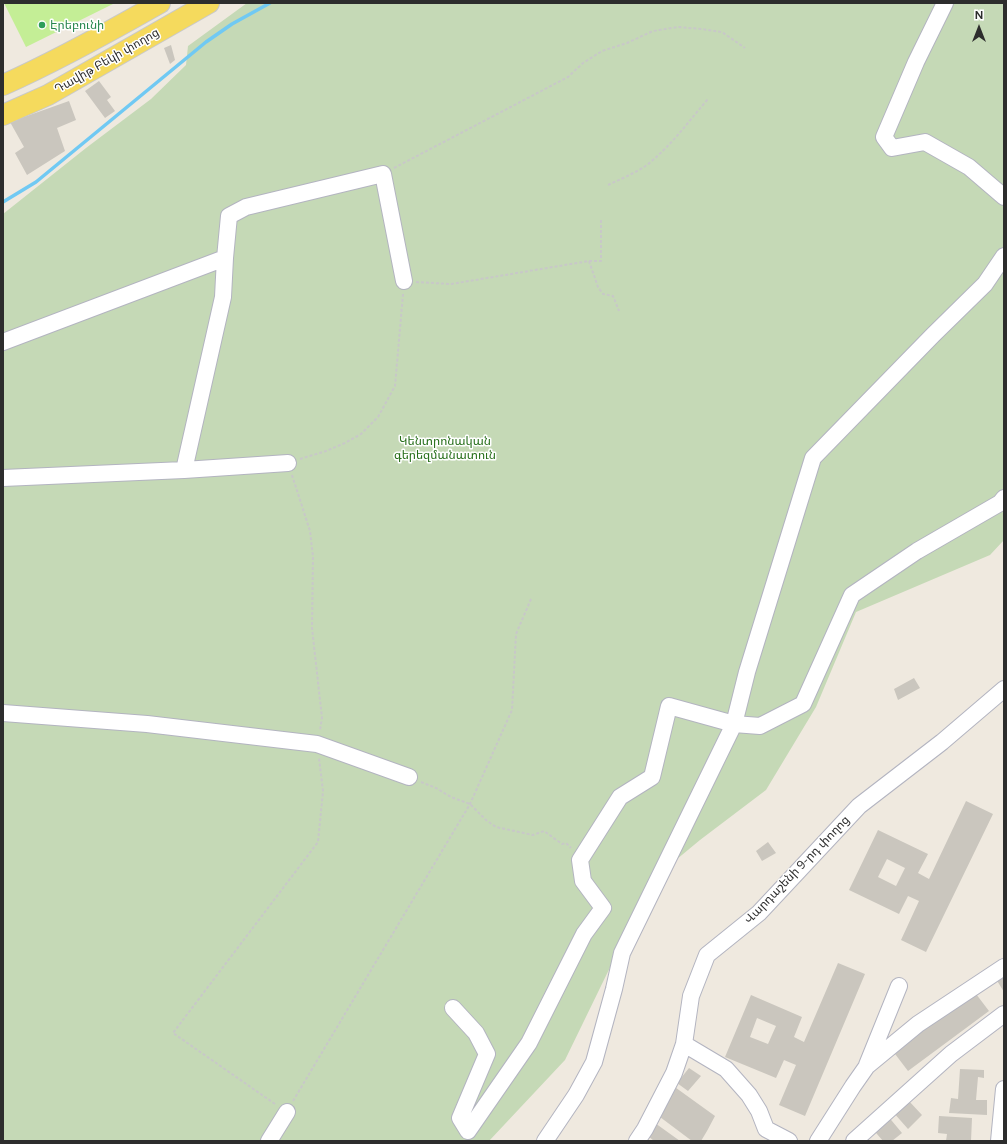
<!DOCTYPE html>
<html>
<head>
<meta charset="utf-8">
<style>
  body { margin:0 }
  #map { position:relative; width:1007px; height:1144px; overflow:hidden; background:#efe9df; font-family:Figtree,sans-serif }
  canvas { display:block }
  .frame { position:absolute; inset:0; border:4px solid #2d2d2d; pointer-events:none }
  .north { position:absolute; left:959px; top:8px; width:40px; height:40px; -webkit-text-stroke:3px #fff; paint-order:stroke; rotate:0deg; font-size:11px; font-weight:700; line-height:16px; text-align:center; color:#2d2d2d }
  .north::after { content:''; display:block; margin:auto; width:14px; height:18px; background:#2d2d2d; clip-path:polygon(50% 0,100% 100%,50% 72%,0 100%) }
</style>
</head>
<body>
<div id="map">
<canvas width="1007" height="1144"></canvas>
<div class="frame"></div>
<div class="north">N</div>
</div>
<script>
const c = document.querySelector('canvas').getContext('2d');
c.lineJoin = 'round';
function fill(path, color) {
  c.fillStyle = color;
  c.fill(path, 'evenodd');
}
function stroke(path, color, width, dash) {
  c.strokeStyle = color;
  c.lineWidth = width;
  c.lineCap = dash ? 'butt' : 'round';
  c.setLineDash(dash || []);
  c.stroke(path);
}
function write(font, color, halo, rows, align = 'center') {
  c.font = font + ' Figtree,"Noto Sans Armenian",sans-serif';
  c.lineWidth = 3;
  c.setLineDash([]);
  c.textBaseline = 'middle';
  c.strokeStyle = halo;
  c.fillStyle = color;
  for (const [text, x, y, turn = 0] of rows) {
    c.save();
    c.translate(x, y);
    c.rotate((+turn || 0) * Math.PI / 180);
    c.textAlign = isNaN(turn) ? turn : align;
    if (halo) c.strokeText(text, 0, 0);
    c.fillText(text, 0, 0);
    c.restore();
  }
}
const cemetery = new Path2D(`
  M247,3H1004V540L990,555L856,612L816,707L766,790L700,840L653,879L565,1060L489,1141H3V214L86,148L151,99L186,65L188,46Z`);
const pitch = new Path2D(`
  M4,3H115L26,47Z`);
const stream = new Path2D(`
  M3,202L36,182L206,42L232,24L270,3`);
const building = new Path2D(`
  M171,45L175,60L170,64L164,48Z
  M99,81L111,97L107,100L115,111L105,118L85,91Z
  M69,101L76,120L57,128L65,151L27,175L15,153L24,147L10,122Z
  M914,678L920,688L898,700L894,689Z
  M966,801L993,814L926,952L901,940L919,901L908,896L899,914L849,890L878,830L928,854L918,873L929,879ZM887,859L905,868L896,886L878,877Z
  M768,842L776,853L762,861L756,851Z
  M838,963L865,974L805,1116L779,1105L796,1065L784,1060L776,1078L725,1057L751,995L802,1017L794,1037L804,1042ZM757,1018L776,1026L768,1044L750,1037Z
  M1004,974V992L996,979Z
  M973,990L989,1011L908,1071L892,1050Z
  M689,1068L701,1076L688,1091L677,1083Z
  M960,1069L984,1070V1078L978,1077L976,1100H987V1115L949,1113L951,1098L958,1099Z
  M672,1085L715,1116L707,1131L701,1141H692L660,1117Z
  M908,1100L922,1115L908,1129L893,1112Z
  M887,1115L902,1133L892,1141H883L871,1127Z
  M939,1116L972,1118L971,1141H946L947,1134L938,1133Z
  M655,1123L680,1141H654L647,1135Z`);
const path = new Path2D(`
  M394,168L568,77L583,63L602,51L627,43L653,31L678,27L701,29L722,32L745,48
  M608,185C621,179 635,173 647,165C671,146 688,122 708,99
  M589,261H601V220
  M416,282L451,284L589,261L598,287L603,294L613,296L619,311
  M300,459L326,451L345,443L361,434L378,417L395,386L403,294
  M292,475L310,531L313,557L312,628L322,718L320,730
  M421,782L436,788L451,797L470,804L486,820L496,827L533,835L544,831L562,844L566,843L571,848
  M293,1101L470,804L512,710L516,634L531,599
  M275,1104L173,1033L318,842L323,791L319,758`);
const minor = new Path2D(`
  M945,3L916,62L884,137L892,148L925,142L969,167L1004,197
  M3,342L225,258L229,216L246,207L383,174L404,281
  M184,470L223,297L225,258
  M3,478L184,470L288,463
  M3,713L147,724L317,744L409,777
  M453,1008L476,1033L487,1054L460,1118L468,1131L529,1043L584,934L603,908L583,881L580,860L620,797L652,777L669,706L734,724L760,726L803,704L852,595L917,551L1000,503L1004,498
  M684,1044L726,1069L749,1095L759,1111L766,1129L789,1141
  M867,1065L899,986
  M269,1141L287,1112
  M545,1141L576,1095L594,1062L614,989L622,953L734,724L747,672L813,458L933,335L985,284L1004,256
  M637,1141L645,1129L674,1073L684,1044L691,996L707,955L759,913L859,806L942,742L1004,689
  M818,1141L853,1086L867,1066L918,1024L1004,967
  M854,1141L951,1054L1004,1014
  M999,1141L1004,1089`);
const major = new Path2D(`
  M3,85C57,61 109,32 160,3
  M3,115L48,95L209,3`);
const markers = [
  [42,25,4,"#2e9e5b"]
];
const leisureNames = [
  ["Էրեբունի",50,25]
];
const streetNames = [
  ["Դավիթ Բեկի փողոց",107,61,-30],
  ["Վարդաշենի 9-րդ փողոց",797,870,-46]
];
const parkNames = [
  ["Կենտրոնական",445,441],
  ["գերեզմանատուն",445,455]
];
fill(cemetery, '#c5d9b6');
fill(pitch, '#c4ee96');
stroke(stream, '#70c9f3', 3.5);
fill(building, '#cac6be');
stroke(minor, '#b3b4c0', 18);
stroke(major, '#c8c8c8', 22);
stroke(path, '#c8c8c8', 2, [3, 2]);
stroke(minor, '#fff', 16);
stroke(major, '#f5da5d', 20);
for (const [x, y, r, color] of markers) {
  const dot = new Path2D();
  dot.arc(x, y, r, 0, 2 * Math.PI);
  c.fillStyle = color;
  c.fill(dot);
  stroke(dot, '#fff', 1.5);
}
write('12px', '#27864d', '#fff', leisureNames, 'left');
write('12px', '#2d2d2d', '#fff', streetNames);
write('12px', '#266e19', '#fff', parkNames);
</script>
</body>
</html>
